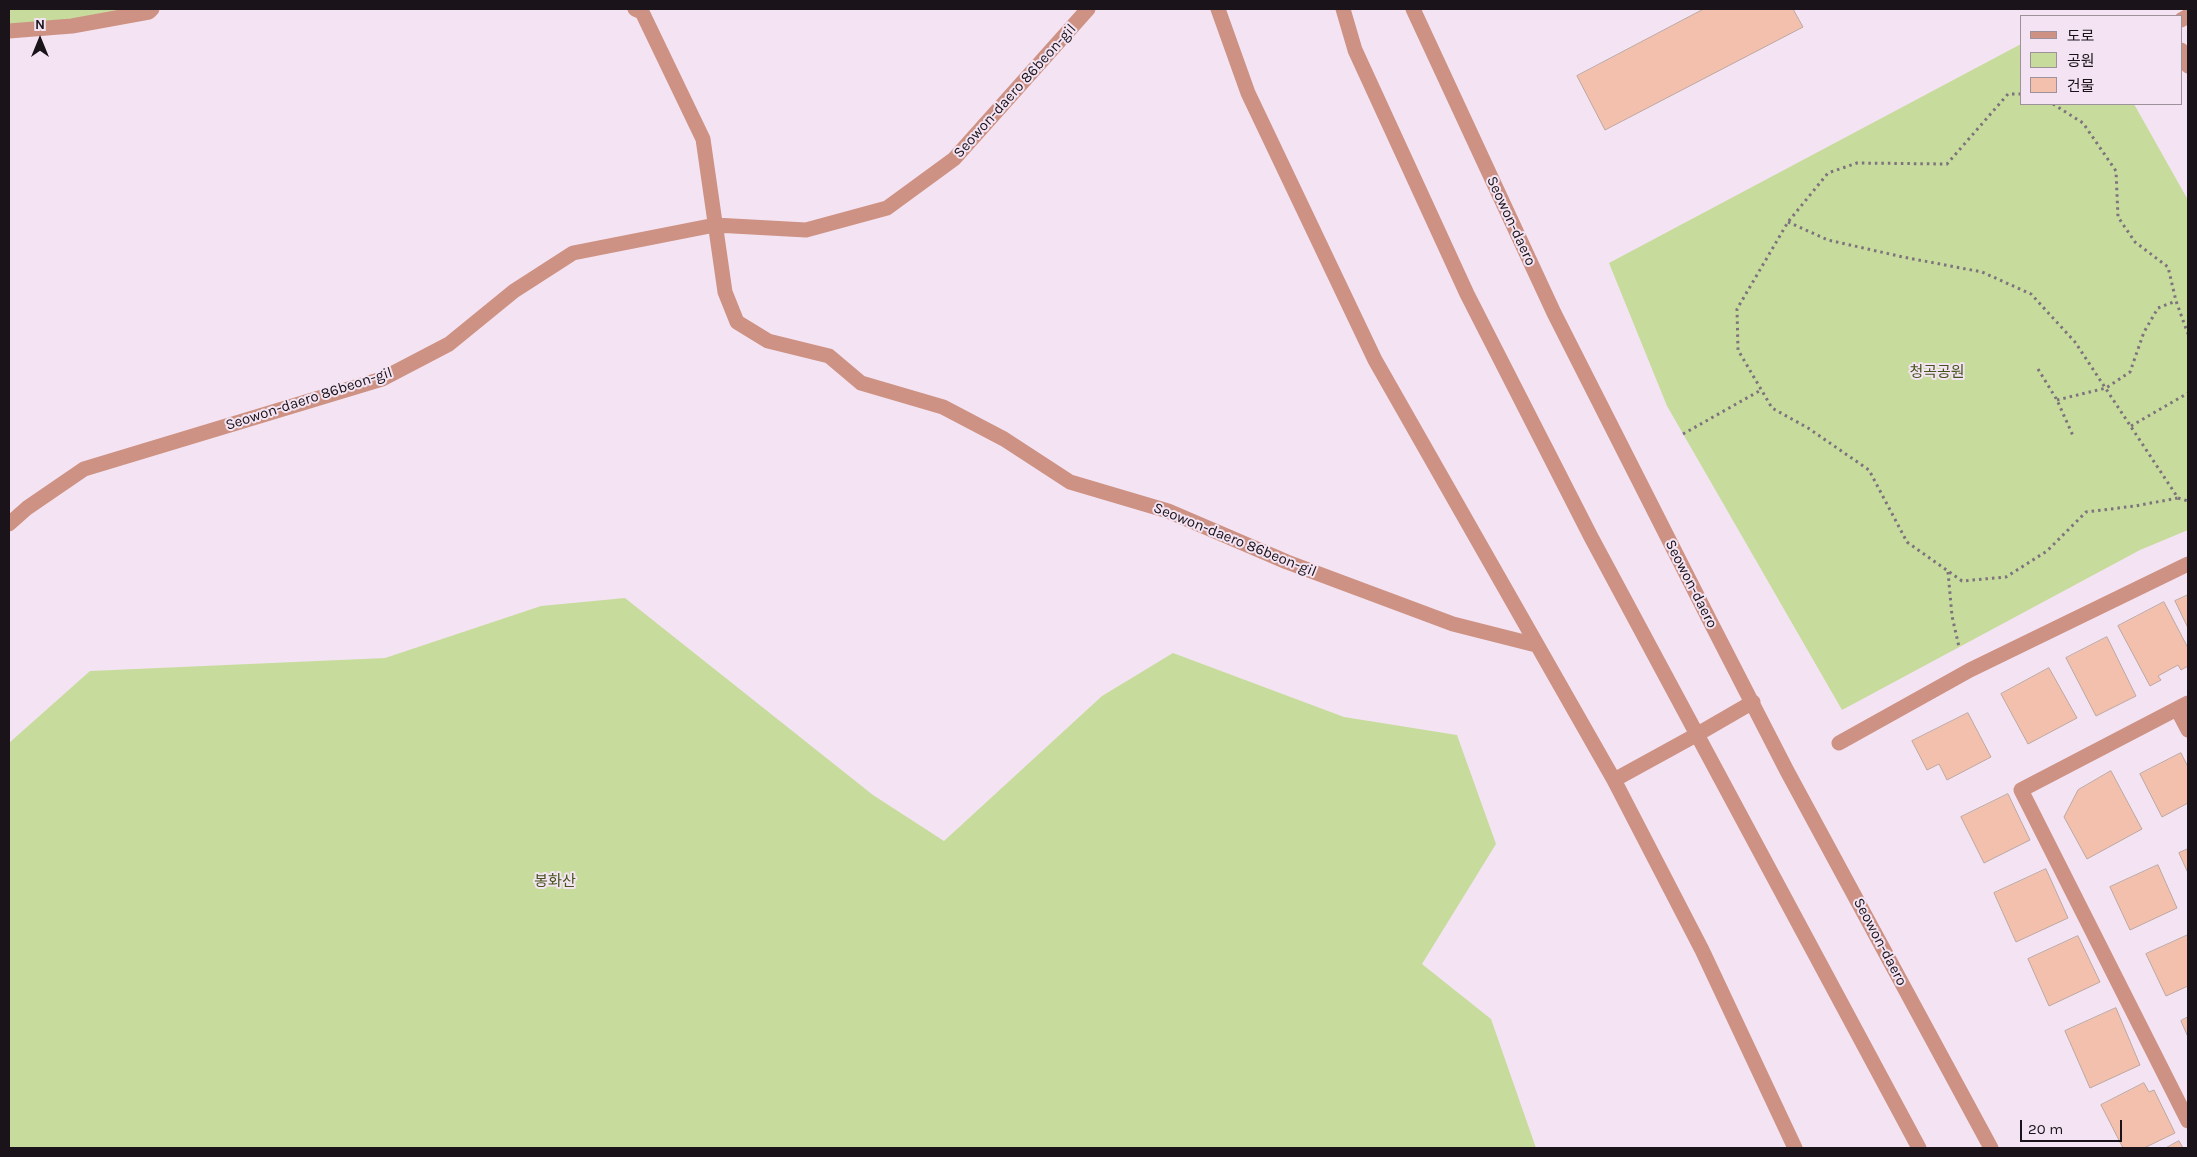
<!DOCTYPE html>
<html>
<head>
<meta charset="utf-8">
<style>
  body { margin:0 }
  #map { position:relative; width:2197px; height:1157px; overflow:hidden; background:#f4e4f3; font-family:Karla,"Noto Sans KR",sans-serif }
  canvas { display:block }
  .frame { position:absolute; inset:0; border:10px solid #1a141a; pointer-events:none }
  .legend { position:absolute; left:2020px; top:15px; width:162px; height:90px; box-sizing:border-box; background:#f4e4f3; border:1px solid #9d919c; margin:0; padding:6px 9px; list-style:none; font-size:15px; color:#1a141a }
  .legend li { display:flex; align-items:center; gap:10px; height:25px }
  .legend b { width:25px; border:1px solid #9d919c }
  .north { position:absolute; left:15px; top:15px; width:50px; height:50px; -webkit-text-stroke:4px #f4e4f3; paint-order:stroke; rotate:0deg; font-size:14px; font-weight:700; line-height:20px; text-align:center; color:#1a141a }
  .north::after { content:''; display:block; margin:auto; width:18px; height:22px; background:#1a141a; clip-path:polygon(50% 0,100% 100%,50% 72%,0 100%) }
  .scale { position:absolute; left:2020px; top:1120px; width:102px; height:22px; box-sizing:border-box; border:2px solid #1a141a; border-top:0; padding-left:6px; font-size:15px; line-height:18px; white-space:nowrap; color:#1a141a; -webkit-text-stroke:4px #f4e4f3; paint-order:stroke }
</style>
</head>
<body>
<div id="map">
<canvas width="2197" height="1157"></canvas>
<div class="frame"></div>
<ul class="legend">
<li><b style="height:6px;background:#cd9283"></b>도로</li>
<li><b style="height:14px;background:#c7dc9c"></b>공원</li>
<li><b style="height:14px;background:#f4c0ae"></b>건물</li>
</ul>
<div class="north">N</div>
<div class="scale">20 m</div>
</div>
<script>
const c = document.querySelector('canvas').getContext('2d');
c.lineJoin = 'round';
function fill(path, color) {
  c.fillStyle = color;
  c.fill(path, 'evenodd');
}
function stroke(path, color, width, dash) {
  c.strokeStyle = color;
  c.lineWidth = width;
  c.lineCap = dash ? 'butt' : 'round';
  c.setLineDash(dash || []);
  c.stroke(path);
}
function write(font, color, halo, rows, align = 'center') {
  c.font = font + ' Karla,"Noto Sans KR",sans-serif';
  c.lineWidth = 4;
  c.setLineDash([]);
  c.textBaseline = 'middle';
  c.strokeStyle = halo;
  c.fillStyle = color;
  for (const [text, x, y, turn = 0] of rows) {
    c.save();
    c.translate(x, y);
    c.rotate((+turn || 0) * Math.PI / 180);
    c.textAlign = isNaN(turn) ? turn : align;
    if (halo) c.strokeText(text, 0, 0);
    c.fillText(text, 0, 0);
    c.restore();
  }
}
const green = new Path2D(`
  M9,9H126L68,20L9,25Z
  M2021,44V104H2134L2188,200V530L2140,550L1842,710L1667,406L1609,263Z
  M625,598L873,795L944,841L1102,696L1173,653L1344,717L1457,735L1496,844L1422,964L1491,1019L1536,1148H9V743L90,671L385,658L541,606Z`);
const building = new Path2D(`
  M1704,9H1793L1803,27L1605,130L1577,76Z
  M2188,595V628L2175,601Z
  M2164,602L2188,648V666L2181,670L2178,665L2158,676L2161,680L2150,686L2118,626Z
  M2107,637L2136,696L2096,716L2066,658Z
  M2049,668L2077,718L2028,744L2001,694Z
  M1968,713L1991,757L1947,780L1939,764L1927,770L1912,741Z
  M2181,753L2188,767V803L2162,817L2140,774Z
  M2111,771L2142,829L2087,859L2064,817L2078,790Z
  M2008,794L2030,840L1984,863L1961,817Z
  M2188,849V873L2179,853Z
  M2158,865L2177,908L2130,930L2110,887Z
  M2046,869L2068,918L2016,942L1994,893Z
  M2188,935V986L2166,996L2146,954Z
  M2078,936L2100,982L2049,1006L2028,959Z
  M2116,1008L2140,1065L2090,1088L2065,1031Z
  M2188,1017V1037L2181,1021Z
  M2144,1083L2149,1092L2154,1090L2175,1133L2144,1148H2123L2101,1105Z
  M2179,1141L2183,1148H2166Z`);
const path = new Path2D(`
  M2021,94H2008L1947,164L1857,163L1828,173L1788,222L1737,309L1738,350L1772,408L1808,428L1869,470L1907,542L1962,581L2006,577L2047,551L2086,512L2135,506L2178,498
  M2053,104L2083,123L2116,171L2118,217L2135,242L2168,267L2176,301L2188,334
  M1788,222L1828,240L1903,257L1982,272L2031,294L2075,342L2178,498L2188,501
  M2038,369L2057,400L2074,438
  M2057,400L2106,388L2130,372L2144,332L2158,308L2176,301
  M2131,426L2188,393
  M1683,434L1761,390
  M1948,572L1952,616L1959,647`);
const service = new Path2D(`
  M2181,20L2188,16
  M2181,50L2188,66`);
const pedestrian = new Path2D(`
  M1839,743L1970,670L2188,564`);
const minor = new Path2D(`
  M635,9L642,12L703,139L725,292L737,322L768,341L829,356L861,383L943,407L1004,439L1070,482L1168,511L1287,562L1453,624L1536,645
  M1218,9L1248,93L1375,360L1614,780L1702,950L1795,1148
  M9,31L72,26L149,12L152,9
  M9,524L27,508L84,469L382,379L449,344L514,291L573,253L715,225L806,230L887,208L954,159L1088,9
  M2188,703L2021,790L2188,1121
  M2177,709L2188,730
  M1614,780L1696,735`);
const tertiary = new Path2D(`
  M1343,9L1355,50L1467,294L1591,537L1919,1148
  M1413,9L1554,313L1710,621L1787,771L1991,1148
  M1696,735L1753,702`);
const streetNames = [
  ["Seowon-daero 86beon-gil",1015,91,-48],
  ["Seowon-daero",1511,221,65],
  ["Seowon-daero 86beon-gil",309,399,-18],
  ["Seowon-daero 86beon-gil",1235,540,22],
  ["Seowon-daero",1691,584,63],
  ["Seowon-daero",1880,942,62]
];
const parkNames = [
  ["청곡공원",1937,373],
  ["봉화산",555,882]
];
fill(green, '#c7dc9c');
fill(building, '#f4c0ae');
stroke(building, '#bca7a0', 1);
stroke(path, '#7d727d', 3, [2.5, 4]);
stroke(service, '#cd9283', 15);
stroke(pedestrian, '#cd9283', 15);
stroke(minor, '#cd9283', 15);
stroke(tertiary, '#cd9283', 15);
write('15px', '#1a141a', '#f4e4f3', streetNames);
write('15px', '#44541b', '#f4e4f3', parkNames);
</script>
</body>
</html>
